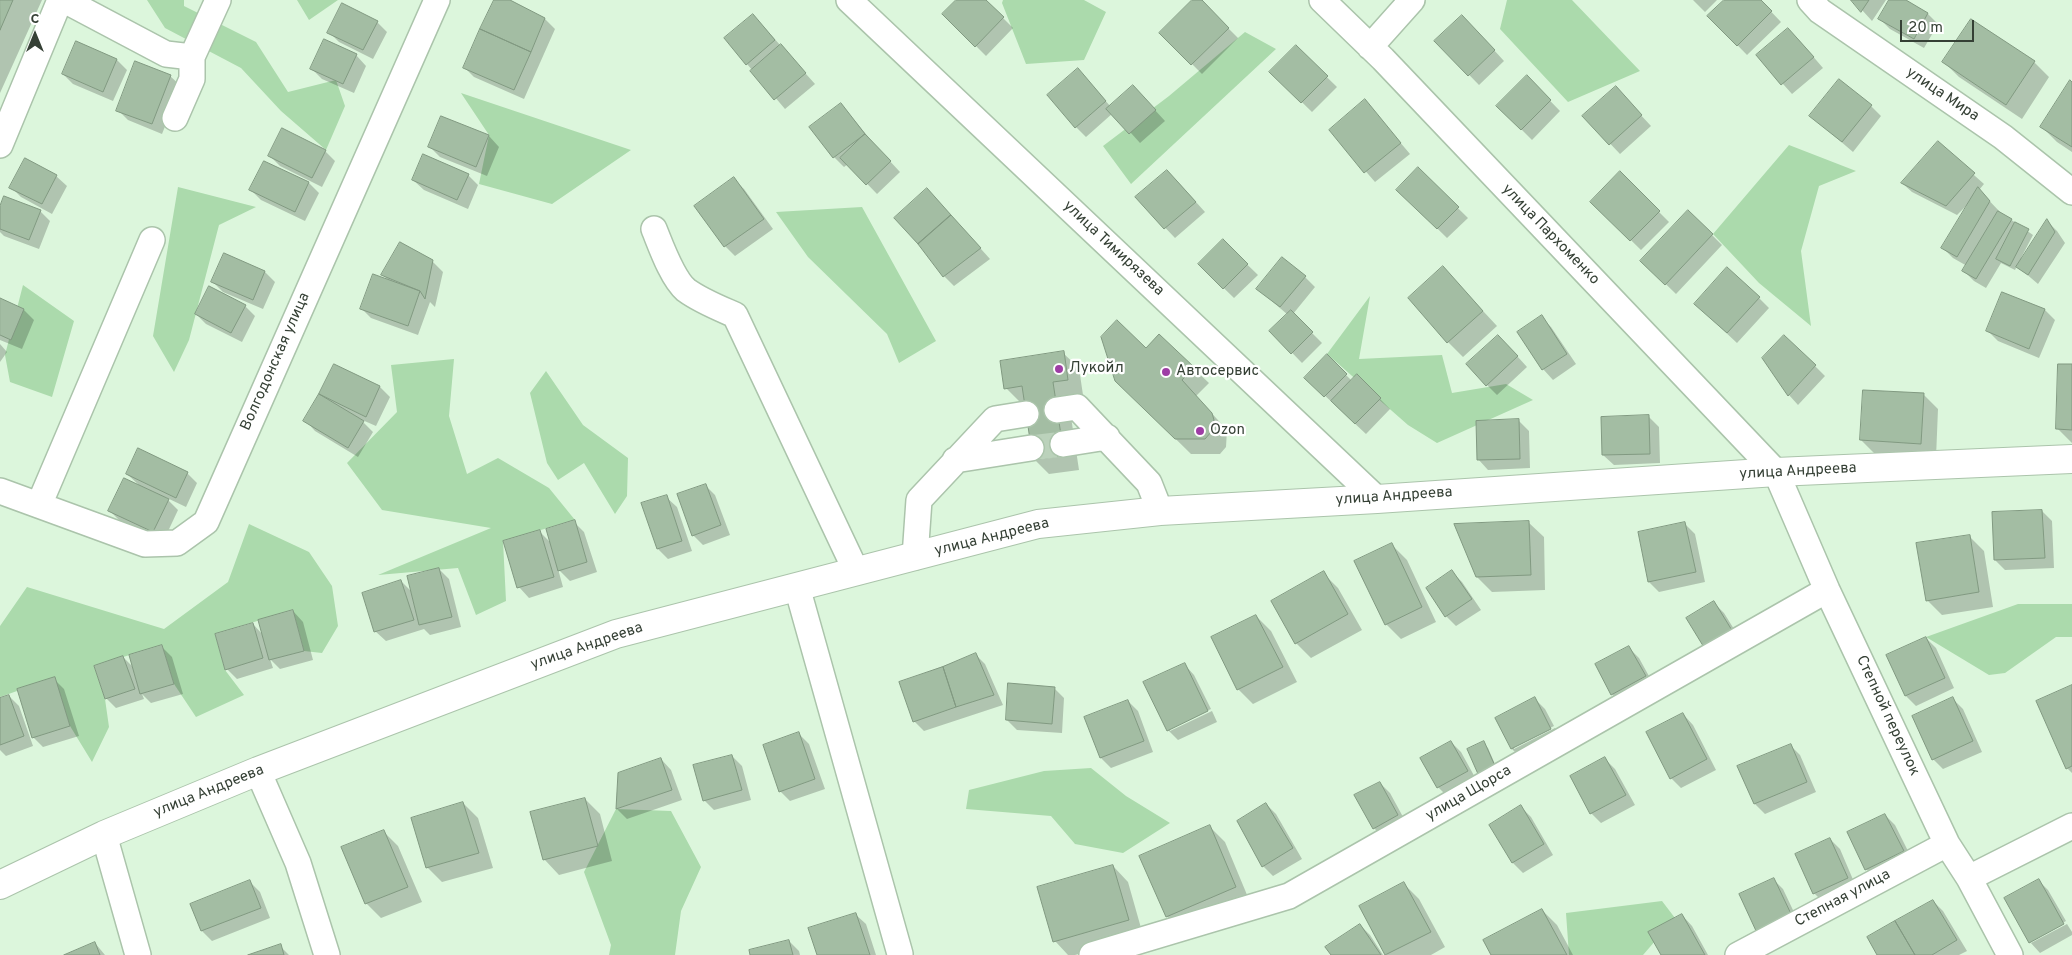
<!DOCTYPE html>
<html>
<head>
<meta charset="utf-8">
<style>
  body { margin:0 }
  #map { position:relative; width:2072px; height:955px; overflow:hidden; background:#dcf6dc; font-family:Overpass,sans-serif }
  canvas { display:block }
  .north { position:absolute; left:10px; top:10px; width:50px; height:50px; -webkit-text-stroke:4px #fff; paint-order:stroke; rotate:0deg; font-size:14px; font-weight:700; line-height:20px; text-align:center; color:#354035 }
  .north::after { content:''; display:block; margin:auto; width:18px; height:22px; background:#354035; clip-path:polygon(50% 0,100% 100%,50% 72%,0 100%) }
  .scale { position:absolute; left:1900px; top:20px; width:74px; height:22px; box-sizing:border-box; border:2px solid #354035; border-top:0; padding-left:6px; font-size:15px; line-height:18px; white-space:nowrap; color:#354035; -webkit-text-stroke:4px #fff; paint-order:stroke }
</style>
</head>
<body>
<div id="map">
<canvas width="2072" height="955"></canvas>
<div class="north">С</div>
<div class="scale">20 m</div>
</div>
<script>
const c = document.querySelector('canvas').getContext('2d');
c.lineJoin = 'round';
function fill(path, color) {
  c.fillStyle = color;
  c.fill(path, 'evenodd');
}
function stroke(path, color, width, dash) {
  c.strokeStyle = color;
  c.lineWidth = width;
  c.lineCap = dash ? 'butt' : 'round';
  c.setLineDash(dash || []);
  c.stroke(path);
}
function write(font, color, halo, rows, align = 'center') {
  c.font = font + ' Overpass,sans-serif';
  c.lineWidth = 4.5;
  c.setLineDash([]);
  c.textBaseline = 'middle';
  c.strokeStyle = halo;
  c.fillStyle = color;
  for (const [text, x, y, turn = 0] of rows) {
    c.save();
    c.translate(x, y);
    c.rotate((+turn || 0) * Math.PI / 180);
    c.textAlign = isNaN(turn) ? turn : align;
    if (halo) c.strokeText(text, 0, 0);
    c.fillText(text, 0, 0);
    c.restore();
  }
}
const green = new Path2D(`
  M147,0H184V6L256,42L288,92L336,80L345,106L326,150L281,111L241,68L165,28Z
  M297,0H338L309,20Z
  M1003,0H1084L1106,12L1084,60L1026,64L1002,3Z
  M1507,0H1572L1640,71L1568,102L1500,29Z
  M1245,32L1276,49L1131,184L1103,146L1169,96Z
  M461,93L631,150L552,204L479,184L489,135Z
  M1789,145L1856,171L1819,186L1801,251L1811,326L1759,283L1713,234Z
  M178,187L256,207L219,225L189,340L174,372L153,336Z
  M862,207L936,341L899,363L887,334L808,257L776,212Z
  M23,285L74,321L52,397L10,382L5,355Z
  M1370,296L1359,359L1442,355L1452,393L1506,384L1533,400L1437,443L1408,425L1327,354Z
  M454,359L449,416L467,474L498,458L549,488L575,520L503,541L506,601L476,615L458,568L378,575L491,528L382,510L347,463L397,412L391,365Z
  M546,371L583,425L628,458L627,496L615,514L584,463L558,480L547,463L530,393Z
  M249,524L309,552L332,586L338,626L322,653L304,651L293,610L215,634L225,670L244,695L196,717L174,684L162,645L94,666L105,699L109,727L92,762L70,726L54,678L0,697V626L27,587L164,629L228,582Z
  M2018,604H2072V637H2056L2005,673L1989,675L1926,637Z
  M1091,768L1126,796L1170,823L1123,853L1075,844L1051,816L966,809L969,790L1044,771Z
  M616,809L671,811L701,867L681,911L675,955H609L611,945L584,872Z
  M1662,901L1675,918L1643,955H1569L1566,913Z`);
const shadow = new Path2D(`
  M0,0H42L0,93Z
  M496,0H507L545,19L555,29L524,99L474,77L464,67Z
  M957,0H985L1013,28L986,56L944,14Z
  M1194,0H1200L1238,38L1202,74L1161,33Z
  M1693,0H1717L1705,12Z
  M1725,0H1760L1781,22L1747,55L1709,16Z
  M1853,0H1886L1872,21Z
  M1890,0H1903L1928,14L1938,24L1924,48L1890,29L1880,19Z
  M377,22L387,32L373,59L339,42L329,32Z
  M763,26L815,84L785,109L747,64Z
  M1472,26L1504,61L1479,85L1436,41Z
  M1798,39L1823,68L1792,94L1757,55Z
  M325,41L356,55L366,66L354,93L322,79L312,69Z
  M77,43L117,60L127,70L113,101L73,84L63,74Z
  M1296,47L1337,87L1312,112L1271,72Z
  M1944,62H2034L2049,77L2022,119L1959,77Z
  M170,76L181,86L162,134L128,120L118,110Z
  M1527,77L1560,111L1532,140L1498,106Z
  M1087,80L1111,107L1143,97L1165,121L1140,143L1113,113L1086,137L1076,127Z
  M2072,83V152L2057,142L2042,127Z
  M1625,98L1651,126L1620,154L1584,116Z
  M1365,101L1410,154L1375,182L1330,130Z
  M841,104L875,145L900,172L877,194L848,164L844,167L834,157Z
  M1871,106L1881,116L1853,152L1811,116Z
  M441,118L489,136L499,147L487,176L440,157L430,147Z
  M1938,143L1984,184L1979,190L2000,212L2033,235L2021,258H2023L2047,221L2057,231L2065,243L2038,284L2017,266L2015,270L2001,263L1986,288L1974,281L1964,271L1967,266L1953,258L1943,248L1971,201L1957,215L1912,192L1902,183Z
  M325,151L335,161L322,187L280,166L270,156Z
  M26,160L56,176L67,186L52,214L21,197L11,187Z
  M264,162L309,183L319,193L305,221L261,200L251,190Z
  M1418,169L1468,218L1447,238L1398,190Z
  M1620,173L1669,222L1641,250L1592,202Z
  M468,175L478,185L468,209L424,190L413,180Z
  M734,179L744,189L773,229L735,256L725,246L696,206Z
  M1177,181L1205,212L1175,238L1137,198Z
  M937,200L990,259L954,286L944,276Z
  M0,209L40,211L50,221L39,249L4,236L0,232Z
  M1712,235L1722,245L1676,294L1642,261Z
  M1223,241L1258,275L1234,298L1199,264Z
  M224,255L265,272L275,282L263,309L223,292L213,282Z
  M432,261L443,272L435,307L430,302L418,335L371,318L361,308L390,282L383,275Z
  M1443,268L1497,326L1463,357L1448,342Z
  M1305,277L1315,287L1293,314L1322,343L1302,363L1271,331L1288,315L1258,289Z
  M2003,293L2045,310L2055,320L2039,358L1998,341L1988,331Z
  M1759,298L1769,308L1737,343L1706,314Z
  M0,300L24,310L34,320L22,349L0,340Z
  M245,306L255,316L242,342L206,324L196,314Z
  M1541,317L1551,327L1576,364L1553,380L1543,369L1518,332Z
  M1159,336L1209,383L1196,396L1227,430L1226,447L1220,454H1191L1132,396L1146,350Z
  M0,344L7,352L0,362Z
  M1508,346L1527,367L1497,395L1487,385Z
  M1063,353L1079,368L1083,395L1068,397L1079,470L1049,474L1034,459L1025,403H1021L1006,388Z
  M1327,356L1352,381L1357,376L1390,409L1366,434L1306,378Z
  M334,366L380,387L390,397L376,426L360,419L373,432L358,457L315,431L305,420Z
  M1815,366L1825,376L1798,405L1789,395Z
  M2072,366V443L2058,429Z
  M1923,394L1938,409L1936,458L1876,455L1861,440Z
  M1649,417L1659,427L1660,463L1614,465L1603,455Z
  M1519,421L1529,431L1530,468L1488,470L1478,459Z
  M187,473L197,483L186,507L165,497L178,510L163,542L120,521L110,511L140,486L127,474Z
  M705,485L715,495L730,535L703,545L693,535Z
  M666,497L677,507L692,551L668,559L658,549Z
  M2042,511L2052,521L2054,568L2005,570L1995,560Z
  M574,522L584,532L597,572L570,581L558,569L563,587L529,598L519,587L539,531L552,544Z
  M1528,522L1544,537L1545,590L1492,592L1477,577Z
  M1685,524L1695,534L1705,582L1659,592L1649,582Z
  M1969,536L1984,551L1993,607L1942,615L1927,600Z
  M1392,545L1407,560L1436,622L1401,639L1386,624Z
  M439,569L449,579L461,627L430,635L424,629L386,641L375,631L401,581L412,592Z
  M1452,572L1462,582L1481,610L1456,626L1446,616L1427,588Z
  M1323,573L1338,588L1362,630L1311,658L1296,643Z
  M1714,603L1724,613L1742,642L1716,659Z
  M293,611L303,622L313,660L280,669L270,659L273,668L237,679L227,669L253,624L263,635Z
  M1256,616L1271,631L1297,682L1253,704L1238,689Z
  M1926,638L1936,648L1954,688L1916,706L1906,696L1888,656Z
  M162,647L172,657L183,694L151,703L142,694L144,699L116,708L106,698L123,657L134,668Z
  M1629,648L1639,658L1655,687L1622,704L1612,694Z
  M975,654L985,664L1003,705L924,731L914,721L901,682Z
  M1184,664L1194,675L1211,709L1170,728V731L1212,711L1217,722L1178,740L1168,730Z
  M54,679L64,689L79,736L43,747L33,737Z
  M2072,686V773L2067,768Z
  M1054,688L1064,698L1062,733L1017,730L1007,720Z
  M9,696L19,706L33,746L6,756L0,750V699Z
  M1535,699L1545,709L1554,726L1514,746V749L1555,728L1561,739L1522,759L1512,749L1497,718Z
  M1953,699L1963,709L1982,752L1943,769L1933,759Z
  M1128,701L1138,711L1153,752L1111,768L1101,758L1085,717Z
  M1683,714L1693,725L1716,770L1681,788L1671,778Z
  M799,734L809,744L825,789L790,801L780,791Z
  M1451,742L1461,752L1477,781L1448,797L1438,787Z
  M1483,743L1488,748L1498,771L1483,778L1479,773Z
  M1790,745L1800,755L1816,792L1765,814L1755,804Z
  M732,756L742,766L751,800L714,810L704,800Z
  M661,759L671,770L682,800L627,819L617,809L619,774Z
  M1605,759L1615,769L1635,805L1601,823L1591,813Z
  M1380,783L1390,793L1408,826L1384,838L1374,828Z
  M585,799L600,814L612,861L559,875L544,859Z
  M463,803L478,818L493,868L442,882L427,867Z
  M1266,804L1276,814L1302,859L1273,876L1263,866Z
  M1521,807L1531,817L1553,855L1523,873L1513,863L1490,825Z
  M1885,815L1895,825L1913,861L1877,879L1866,869Z
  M1210,827L1225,842L1250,902L1182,931L1167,916Z
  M383,831L398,846L422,902L381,918L366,903Z
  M1830,839L1840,849L1857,889L1824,903L1814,893Z
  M1113,866L1128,882L1143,935L1075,955H1068L1055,941Z
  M1773,879L1783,889L1801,927L1758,933Z
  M2038,880L2048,890L2066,921L2031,940V943L2067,924L2072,932V935L2040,953L2030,942L2005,899Z
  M250,882L260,892L270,918L212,941L202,931Z
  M1404,884L1419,899L1445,947L1431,955H1387L1361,907Z
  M1933,901L1943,911L1967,951L1959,955H1878Z
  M1542,910L1557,925L1573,955H1492Z
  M855,914L866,924L876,955H818Z
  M1682,915L1692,926L1708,955H1662Z
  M1360,925L1370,935L1383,955H1332Z
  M789,941L799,951L800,955H752Z
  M95,943L105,955H67Z
  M280,946L289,955H252Z`);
const building = new Path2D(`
  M0,0H13L0,30Z
  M494,0H510L545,18L531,52L480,29Z
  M956,0H986L1004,17L975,47L942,14Z
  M1192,0H1202L1229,28L1191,65L1159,33Z
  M1724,0H1761L1772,11L1737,46L1707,16Z
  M1851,0H1869L1861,12Z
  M1889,0H1906L1928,13L1914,39L1878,19Z
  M342,3L378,21L363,50L327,33Z
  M753,14L775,40L746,65L724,38Z
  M1462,15L1495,50L1468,76L1434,41Z
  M1971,19L2035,61L2006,105L1942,62Z
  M1788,28L1814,57L1781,85L1756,55Z
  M480,29L531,52L514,90L463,68Z
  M324,39L357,54L343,84L310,69Z
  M76,41L117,59L103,92L62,74Z
  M781,44L806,73L774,100L750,71Z
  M1296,45L1328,76L1301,103L1269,72Z
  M135,61L171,75L152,124L116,111Z
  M1078,68L1106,101L1075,128L1047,95Z
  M1527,75L1551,100L1521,130L1496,106Z
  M1839,79L1872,105L1842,142L1809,116Z
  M2070,80L2072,82V147L2040,127Z
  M1133,85L1156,110L1129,134L1106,109Z
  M1616,86L1642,115L1609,145L1582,116Z
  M1365,99L1401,143L1364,173L1329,130Z
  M841,103L865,134L833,158L809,127Z
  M441,116L489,135L476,167L428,147Z
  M282,128L326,150L312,178L268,156Z
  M865,134L891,161L866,185L840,158Z
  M1938,141L1975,173L1946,206L1901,183Z
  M423,154L469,174L457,200L412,180Z
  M25,158L57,175L42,204L9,188Z
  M264,161L309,182L295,212L249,190Z
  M1418,167L1459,207L1437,229L1396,190Z
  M1167,170L1196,202L1164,229L1135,197Z
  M1620,171L1660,211L1630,241L1590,202Z
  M734,177L764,219L724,247L694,206Z
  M1978,187L1990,201L1957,257L1941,248Z
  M927,188L951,215L918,244L894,218Z
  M4,196L41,210L29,240L0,229V206Z
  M1688,210L1713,234L1665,285L1640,261Z
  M1998,211L2012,219L1976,279L1962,271Z
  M951,215L981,248L943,277L918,244Z
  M2047,219L2055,232L2028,275L2016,267Z
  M2015,222L2029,229L2010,266L1996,259Z
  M1223,239L1248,264L1223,289L1198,264Z
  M400,242L433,260L425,299L420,291L381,275Z
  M224,253L265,271L253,300L211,282Z
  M1282,257L1306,276L1280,307L1256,289Z
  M1443,266L1483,311L1447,343L1408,298Z
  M1727,267L1760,297L1727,333L1694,304Z
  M373,274L420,291L408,326L360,309Z
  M209,286L246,305L231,333L195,314Z
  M2002,292L2045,309L2029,349L1986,331Z
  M0,298L24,309L11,340L0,335Z
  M1291,310L1313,332L1291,354L1269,331Z
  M1542,315L1567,354L1542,370L1517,332Z
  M1117,320L1146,348L1159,334L1194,367L1182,380L1212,413L1214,420L1212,431L1205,439H1175L1115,381L1101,337Z
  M1498,335L1518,356L1486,386L1466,364Z
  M1784,335L1816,365L1788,396L1762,358Z
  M1064,351L1068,380L1053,382L1064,455L1033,460L1022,386L1004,389L1000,361Z
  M1327,354L1347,374L1324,397L1304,378Z
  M334,364L380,386L366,417L319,394Z
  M2058,364H2072V430L2056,429Z
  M1357,374L1381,398L1355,424L1331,401Z
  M1863,390L1924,393L1921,444L1860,440Z
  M319,394L364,421L348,448L303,421Z
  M1649,415L1650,454L1602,455L1601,417Z
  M1519,419L1520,459L1477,460L1476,421Z
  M138,448L188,472L176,498L126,474Z
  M124,478L169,499L153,532L108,511Z
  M706,484L721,525L692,536L677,494Z
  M667,495L682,541L657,549L641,503Z
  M2042,510L2045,558L1994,560L1992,512Z
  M575,520L587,562L558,571L546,529Z
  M1529,521L1531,575L1476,577L1454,524Z
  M1685,522L1696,572L1648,582L1638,532Z
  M540,530L554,577L517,588L503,541Z
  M1970,535L1979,592L1926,601L1916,543Z
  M1392,543L1422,607L1385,625L1354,561Z
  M439,568L452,617L419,625L407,576Z
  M1452,570L1472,599L1445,617L1426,588Z
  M1324,571L1348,614L1295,644L1271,601Z
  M401,580L414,620L374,632L362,593Z
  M1714,601L1733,632L1705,649L1686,618Z
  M293,610L304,651L269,660L258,620Z
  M1256,615L1283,667L1237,690L1211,637Z
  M253,623L263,658L225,670L215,634Z
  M1926,637L1945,678L1905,696L1886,655Z
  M162,645L174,684L140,694L129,655Z
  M1629,646L1646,676L1611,695L1595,664Z
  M976,653L994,695L956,707L943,667Z
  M123,656L135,689L105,699L94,666Z
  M1185,663L1208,711L1167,731L1143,682Z
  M943,667L956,707L913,722L899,682Z
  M55,677L70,726L32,738L17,689Z
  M1008,683L1055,687L1052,724L1006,720Z
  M2072,685V766L2066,769L2036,701Z
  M9,695L24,736L0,745V698Z
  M1535,697L1551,729L1511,749L1495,718Z
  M1953,697L1973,741L1932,760L1912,716Z
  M1128,700L1144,741L1100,758L1084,717Z
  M1683,713L1707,759L1670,779L1646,732Z
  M799,732L815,779L779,792L763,745Z
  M1451,741L1468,771L1437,788L1420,758Z
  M1484,741L1495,766L1478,774L1467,749Z
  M1791,744L1807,782L1754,804L1737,766Z
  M732,755L742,790L703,801L693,765Z
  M1605,757L1626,795L1590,814L1570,776Z
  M661,758L672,790L616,809L618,773Z
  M1380,782L1398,815L1373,829L1354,795Z
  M585,798L598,846L543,860L530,812Z
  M463,802L479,853L426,868L411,818Z
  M1266,803L1293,848L1262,867L1237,821Z
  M1521,805L1544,844L1512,863L1489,825Z
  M1885,814L1904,851L1865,870L1847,832Z
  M1210,825L1236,887L1166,917L1139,856Z
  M384,830L408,887L365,904L341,847Z
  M1830,838L1848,878L1813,894L1795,854Z
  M1113,865L1129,920L1053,942L1037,887Z
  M1774,878L1792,916L1757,933L1739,894Z
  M2039,879L2064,924L2029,943L2004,898Z
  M250,880L261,908L201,931L190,904Z
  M1404,882L1431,932L1385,955L1359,906Z
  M1933,900L1957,940L1932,955H1915L1895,921Z
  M1542,909L1567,955H1491L1483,940Z
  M856,913L870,955H817L808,928Z
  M1682,914L1705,955H1661L1648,932Z
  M1895,921L1915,955H1877L1867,937Z
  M1360,924L1381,955H1331L1325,947Z
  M789,940L793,955H750L749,950Z
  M95,942L100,955H64Z
  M281,944L284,955H248Z`);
const minorTunnel = new Path2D(`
  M1031,448L1063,444`);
const minor = new Path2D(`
  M64,0L166,54L192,57
  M849,0L1377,499
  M1322,0L1383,59L1776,472L1827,590L1947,844L1969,878L2010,955
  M1810,0L1820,11L2003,137L2072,192
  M1370,47L1412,0
  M175,118L192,79V57L218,0
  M0,145L60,0
  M654,229C661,246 672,278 686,290C701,301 719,308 735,315L856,571
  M1057,410L1077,407L1149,483L1160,511
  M1063,444L1107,437
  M955,460L1031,448
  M0,491L145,544L177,543L206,522L437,0
  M39,505L152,240
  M915,557L919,500L995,419L1026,414
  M797,587L900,954
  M258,771L298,863L327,955
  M104,835L138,955
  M1969,878L2072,826
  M1092,955L1289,896L1827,590
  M1738,955L1947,844`);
const major = new Path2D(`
  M0,885L104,835L258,771L616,634L1038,524L1160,511L1377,499L1776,472L2072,459`);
const markers = [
  [1059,369,5,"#9e3da5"],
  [1166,372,5,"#9e3da5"],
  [1200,431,5,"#9e3da5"]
];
const streetNames = [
  ["улица Мира",1942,95,34],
  ["улица Пархоменко",1550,235,46],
  ["улица Тимирязева",1113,249,43],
  ["Волгодонская улица",276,362,-66],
  ["улица Андреева",1798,472,-3],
  ["улица Андреева",1394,497,-4],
  ["улица Андреева",992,538,-14],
  ["улица Андреева",587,647,-19],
  ["Степной переулок",1887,716,65],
  ["улица Андреева",209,792,-22],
  ["улица Щорса",1469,794,-30],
  ["Степная улица",1843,899,-28]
];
const poiNames = [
  ["Лукойл",1069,369],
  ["Автосервис",1176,372],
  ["Ozon",1210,431]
];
fill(green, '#abdaac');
fill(shadow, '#0003');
fill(building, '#a3bda3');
stroke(building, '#819981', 1);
stroke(minorTunnel, '#bbd2bb', 25, [25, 12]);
stroke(minor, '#abc4ab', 28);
stroke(major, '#abc4ab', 30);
stroke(minor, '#fff', 25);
stroke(major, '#fff', 28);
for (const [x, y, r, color] of markers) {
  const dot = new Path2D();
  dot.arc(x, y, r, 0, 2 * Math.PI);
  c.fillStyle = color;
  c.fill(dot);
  stroke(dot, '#fff', 2);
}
write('15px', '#354035', '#fff', streetNames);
write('15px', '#354035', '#fff', poiNames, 'left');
</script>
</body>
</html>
